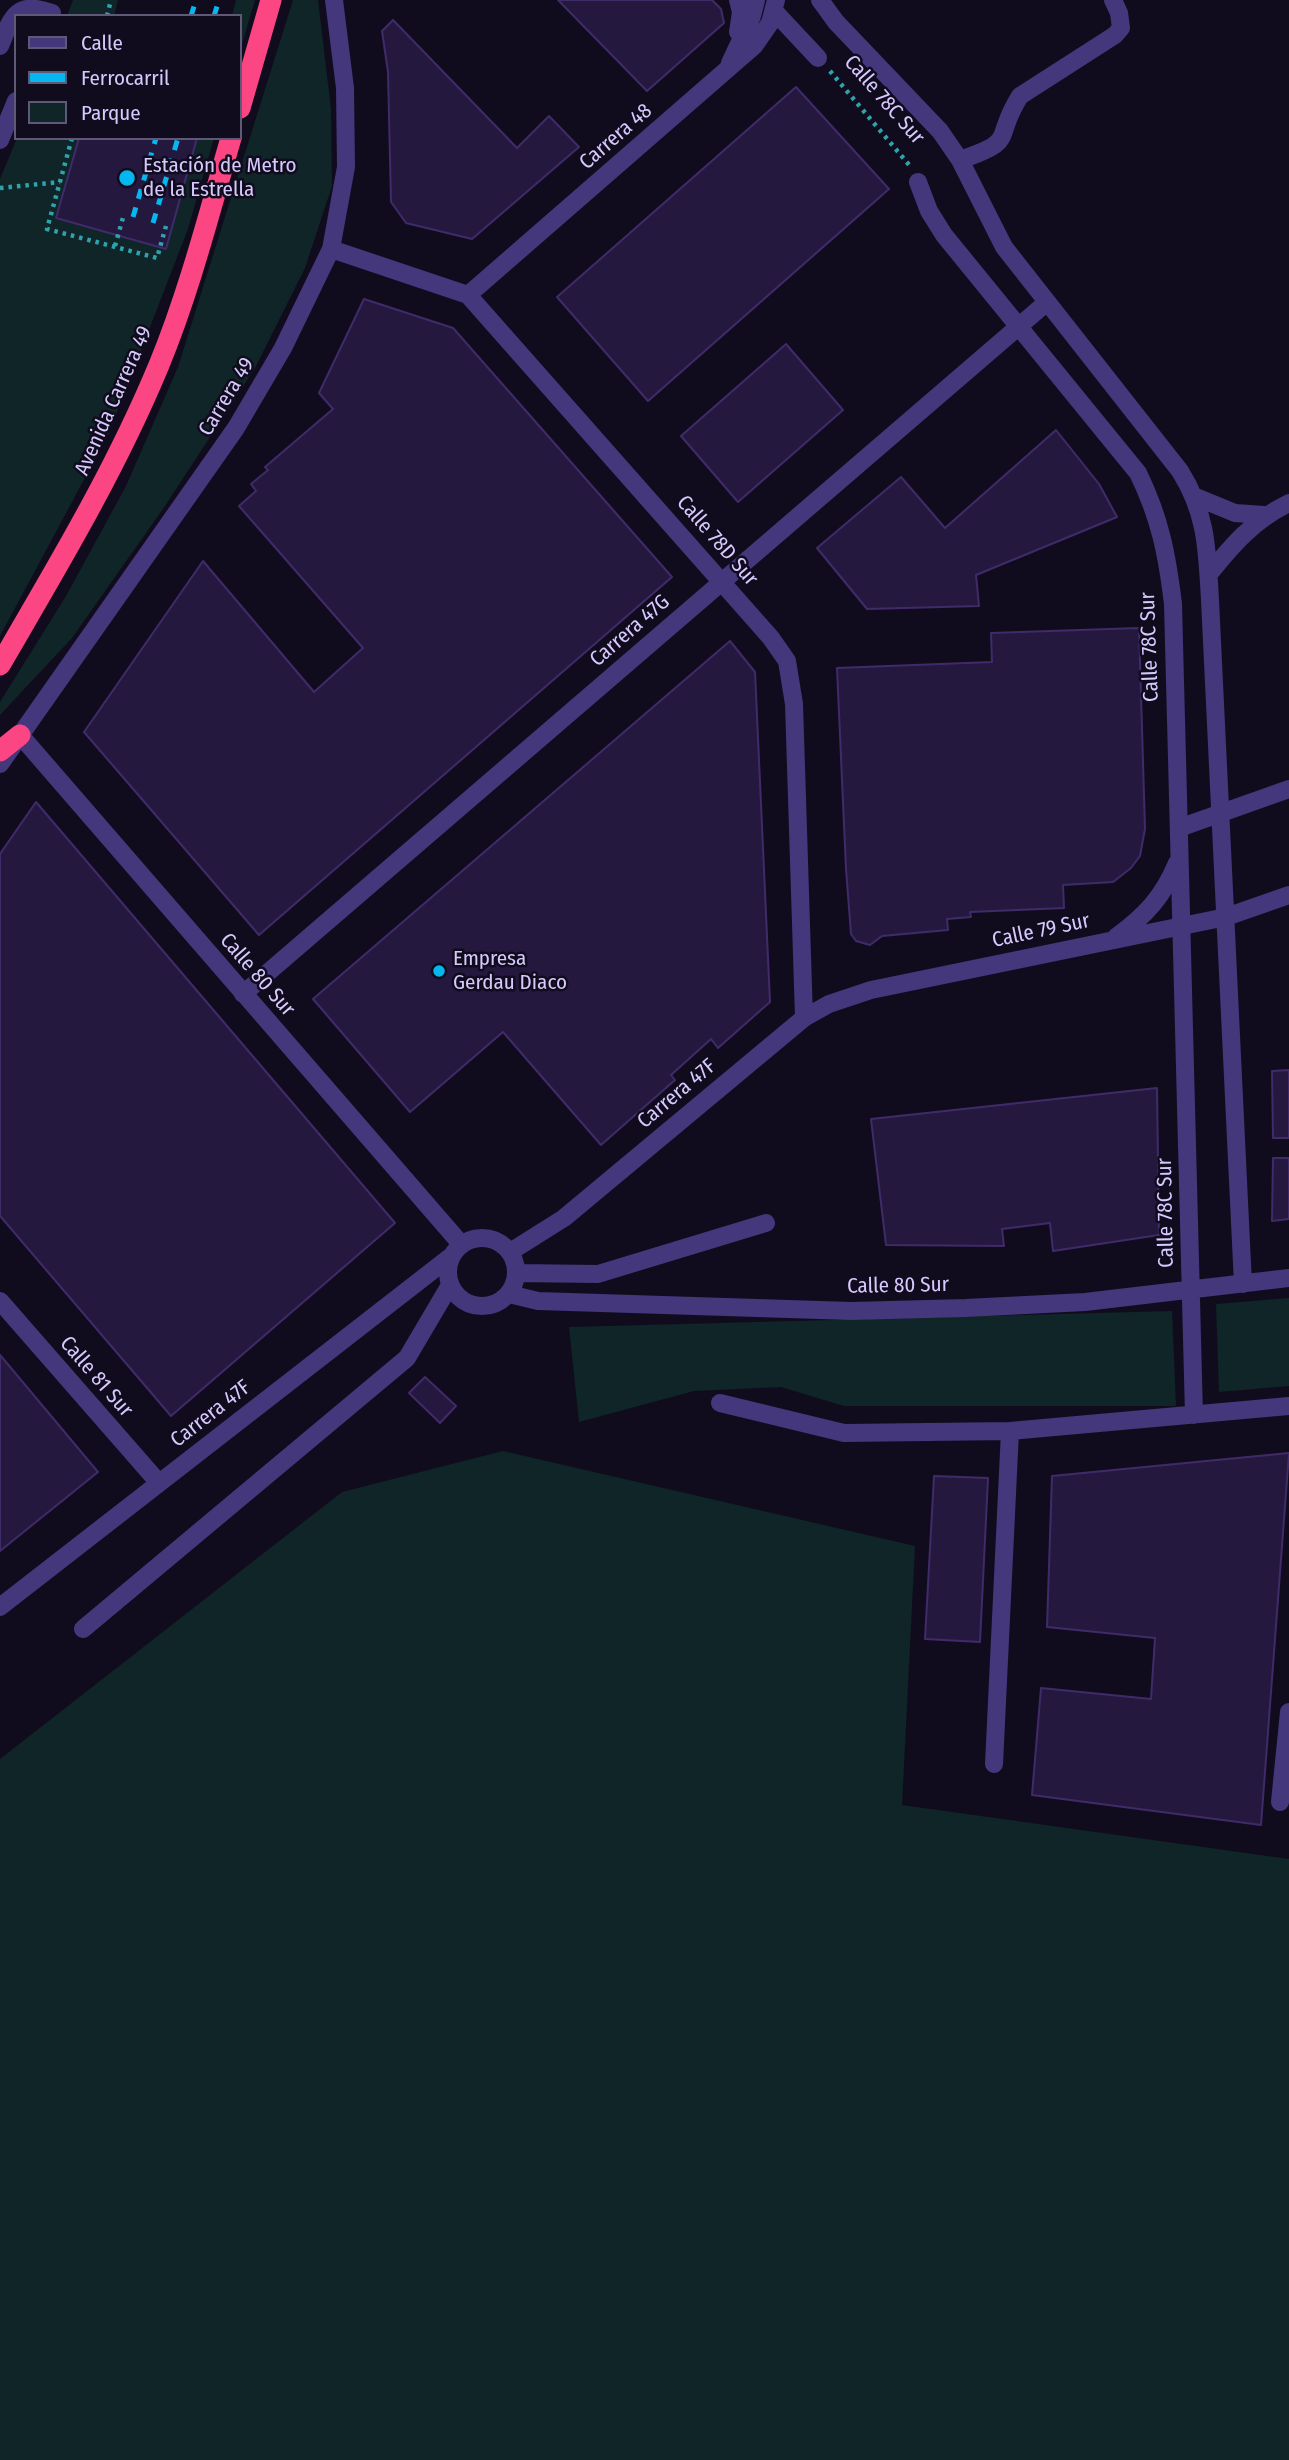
<!DOCTYPE html>
<html>
<head>
<meta charset="utf-8">
<style>
  body { margin:0 }
  #map { position:relative; width:1289px; height:2460px; overflow:hidden; background:#110c1d; font-family:"Fira Sans Condensed",sans-serif }
  canvas { display:block }
  .legend { position:absolute; left:14px; top:14px; width:228px; height:126px; box-sizing:border-box; background:#110c1d; border:2px solid #605877; margin:0; padding:9px 12px; list-style:none; font-size:21px; color:#d6c9fe }
  .legend li { display:flex; align-items:center; gap:14px; height:35px }
  .legend b { width:35px; border:2px solid #605877 }
</style>
</head>
<body>
<div id="map">
<canvas width="1289" height="2460"></canvas>
<ul class="legend">
<li><b style="height:9px;background:#44377c"></b>Calle</li>
<li><b style="height:9px;background:#04b7f0"></b>Ferrocarril</li>
<li><b style="height:19px;background:#0f2527"></b>Parque</li>
</ul>
</div>
<script>
const c = document.querySelector('canvas').getContext('2d');
c.lineJoin = 'round';
function fill(path, color) {
  c.fillStyle = color;
  c.fill(path, 'evenodd');
}
function stroke(path, color, width, dash) {
  c.strokeStyle = color;
  c.lineWidth = width;
  c.lineCap = dash ? 'butt' : 'round';
  c.setLineDash(dash || []);
  c.stroke(path);
}
function write(font, color, halo, rows, align = 'center') {
  c.font = font + ' "Fira Sans Condensed",sans-serif';
  c.lineWidth = 5;
  c.setLineDash([]);
  c.textBaseline = 'middle';
  c.strokeStyle = halo;
  c.fillStyle = color;
  for (const [text, x, y, turn = 0] of rows) {
    c.save();
    c.translate(x, y);
    c.rotate((+turn || 0) * Math.PI / 180);
    c.textAlign = isNaN(turn) ? turn : align;
    if (halo) c.strokeText(text, 0, 0);
    c.fillText(text, 0, 0);
    c.restore();
  }
}
const green = new Path2D(`
  M73,0H118L114,16H67Z
  M236,0H255L240,51V16H232Z
  M293,0H318L331,109L332,186L305,268L255,368L165,506L72,638L0,715V702L66,596L126,486L178,367Z
  M17,138H79L57,219L166,249L197,138H214L188,229L109,433L0,636V179Z
  M1289,1298V1386L1219,1392L1216,1304Z
  M1172,1311L1176,1406H844L781,1387L694,1391L579,1422L569,1327Z
  M503,1451L915,1546L902,1805L1289,1859V2460H0V1759L342,1492Z`);
const building = new Path2D(`
  M558,0H712L721,9L724,23L647,91Z
  M393,20L517,148L549,116L579,147L472,239L406,223L391,202L388,72L382,31Z
  M796,87L889,189L648,401L557,297Z
  M79,138H197L166,249L56,218Z
  M364,299L453,328L672,577L259,935L84,732L203,561L314,692L363,648L239,506L256,491L251,484L268,470L265,467L333,409L319,393Z
  M786,344L843,410L738,502L681,436Z
  M1056,430L1099,484L1117,517L976,575L979,606L867,609L817,548L901,477L945,528Z
  M1139,628L1145,829L1140,856L1131,868L1113,882L1063,885L1064,908L970,912L971,917L947,919L948,930L882,936L870,945L856,941L851,934L846,869L837,668L992,662L991,633Z
  M730,641L755,672L770,1002L718,1048L711,1039L671,1075L675,1080L601,1145L503,1032L410,1112L313,999Z
  M36,802L395,1223L171,1416L0,1216V854Z
  M1289,1070V1138H1273L1272,1071Z
  M1157,1088L1159,1235L1053,1251L1050,1223L1002,1229L1004,1246L886,1245L871,1119Z
  M1273,1158H1289V1219L1272,1221Z
  M0,1355L98,1472L0,1551Z
  M425,1377L456,1406L440,1423L409,1393Z
  M1289,1453L1261,1825L1032,1795L1041,1688L1151,1699L1155,1638L1047,1627L1052,1476Z
  M934,1476L988,1478L980,1642L925,1639Z`);
const path = new Path2D(`
  M107,16L111,0
  M830,71L910,166
  M72,138L47,229L157,258L166,226
  M0,188L60,182
  M115,246L124,214`);
const minor = new Path2D(`
  M738,0L741,12L738,32
  M820,0L836,22L940,131L960,160L1004,247L1180,471C1207,514 1207,550 1210,600L1243,1284
  M774,11L818,58
  M0,46C12,16 17,0 52,13
  M730,63L752,16L756,0
  M0,140L16,101
  M960,160C1019,140 992,140 1020,96L1115,35L1121,28L1119,13L1113,0
  M918,182L929,211L944,235L1138,473C1160,518 1167,554 1173,604L1194,1415
  M331,249L468,295L771,638L787,661L794,704L804,1018
  M468,295L754,46L770,23L776,0
  M1196,497L1235,513L1264,515
  M1209,574C1233,544 1254,520 1289,503
  M20,735L461,1244
  M0,764L236,428L283,348L331,249L346,167L345,88L334,0
  M1179,828L1289,789
  M1116,937C1145,916 1163,897 1177,863
  M243,994L1046,303
  M448 1272a34 34 0 1 1 68 0a34 34 0 1 1-68 0Z
  M510,1252L564,1218L804,1018L829,1004L871,990L1226,917L1289,895
  M516,1273L598,1274L766,1223
  M509,1294L538,1301L851,1311L966,1308L1085,1302L1289,1278
  M0,1301L159,1483
  M720,1403L844,1433L1010,1431L1289,1406
  M0,1607L450,1257
  M83,1629L407,1358L450,1285
  M994,1764L1010,1431
  M1280,1802L1289,1712`);
const highway = new Path2D(`
  M240,108L271,0
  M0,665C57,567 115,471 159,365C189,292 209,214 231,138
  M0,751L20,735`);
const rail = new Path2D(`
  M191,16L196,0
  M214,16L219,0
  M133,217L156,138
  M153,223L178,138`);
const markers = [
  [127,178,9,"#04b7f0"],
  [439,971,7,"#04b7f0"]
];
const streetNames = [
  ["Calle 78C Sur",884,100,49],
  ["Carrera 48",616,137,-41],
  ["Carrera 49",227,397,-59],
  ["Avenida Carrera 49",114,401,-66],
  ["Calle 78D Sur",717,541,49],
  ["Carrera 47G",630,631,-41],
  ["Calle 78C Sur",1150,647,-92],
  ["Calle 79 Sur",1041,931,-12],
  ["Calle 80 Sur",257,975,49],
  ["Carrera 47F",677,1094,-40],
  ["Calle 78C Sur",1166,1213,-91],
  ["Calle 80 Sur",898,1286,-1],
  ["Calle 81 Sur",96,1377,49],
  ["Carrera 47F",211,1414,-38]
];
const poiNames = [
  ["Estación de Metro",143,166],
  ["de la Estrella",143,190],
  ["Empresa",453,959],
  ["Gerdau Diaco",453,983]
];
fill(green, '#0f2527');
fill(building, '#25183e');
stroke(building, '#402b6a', 2);
stroke(path, '#2fa3ad', 4.5, [3.5, 5]);
stroke(minor, '#44377c', 18);
stroke(highway, '#fc4684', 21);
stroke(rail, '#04b7f0', 5, [10, 9]);
for (const [x, y, r, color] of markers) {
  const dot = new Path2D();
  dot.arc(x, y, r, 0, 2 * Math.PI);
  c.fillStyle = color;
  c.fill(dot);
  stroke(dot, '#110c1d', 2.5);
}
write('21px', '#d6c9fe', '#110c1d', streetNames);
write('21px', '#d6c9fe', '#110c1d', poiNames, 'left');
</script>
</body>
</html>
